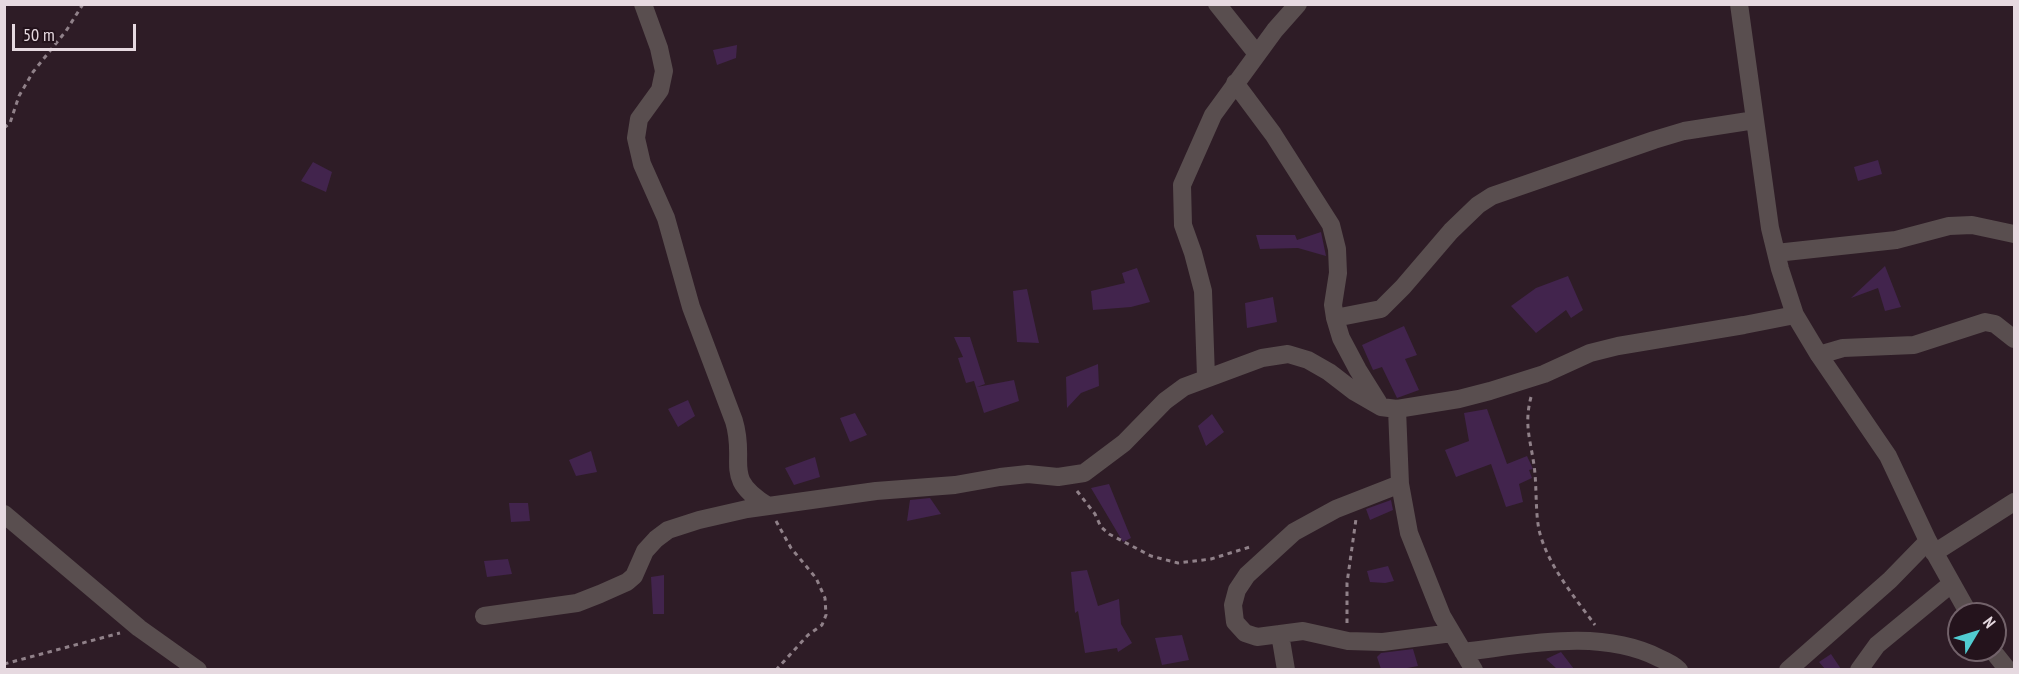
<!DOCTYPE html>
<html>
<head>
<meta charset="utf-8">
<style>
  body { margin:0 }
  #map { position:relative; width:2019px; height:674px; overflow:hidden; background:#2e1c26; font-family:"PT Sans Narrow",sans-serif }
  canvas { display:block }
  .frame { position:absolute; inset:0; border:6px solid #e6d9e0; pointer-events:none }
  .north { position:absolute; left:1947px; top:602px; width:60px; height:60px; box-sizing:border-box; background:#24131c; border:2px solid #72626a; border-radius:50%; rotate:52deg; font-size:16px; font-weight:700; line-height:24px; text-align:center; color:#e6d9e0 }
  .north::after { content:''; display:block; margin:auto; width:21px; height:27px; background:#51ccd1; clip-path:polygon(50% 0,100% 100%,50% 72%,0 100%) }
  .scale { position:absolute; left:12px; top:24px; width:124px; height:27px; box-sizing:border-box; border:3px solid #e6d9e0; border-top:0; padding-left:8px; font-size:18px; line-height:21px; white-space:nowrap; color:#e6d9e0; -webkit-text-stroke:4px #24131c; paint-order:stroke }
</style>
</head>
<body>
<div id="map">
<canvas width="2019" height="674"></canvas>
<div class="frame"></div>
<div class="north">N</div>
<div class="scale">50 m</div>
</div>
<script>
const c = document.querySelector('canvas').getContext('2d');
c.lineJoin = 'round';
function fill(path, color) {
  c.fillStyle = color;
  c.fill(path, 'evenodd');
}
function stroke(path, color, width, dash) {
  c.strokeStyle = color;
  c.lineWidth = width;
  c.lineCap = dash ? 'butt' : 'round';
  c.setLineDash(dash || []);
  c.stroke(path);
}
const building = new Path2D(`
  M737,45L736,58L717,65L713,50Z
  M1878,160L1882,174L1858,181L1854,167Z
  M313,162L332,172L326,192L301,181Z
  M1321,232L1326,256L1298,248L1260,249L1256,235H1295L1297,240Z
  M1885,266L1901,307L1885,311L1878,288L1851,298Z
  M1137,268L1150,302L1131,307L1093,310L1091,291L1125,283L1122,273Z
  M1568,276L1583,310L1571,318L1566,310L1536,333L1511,306L1536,288Z
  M1027,289L1039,343L1017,342L1013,291Z
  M1273,297L1277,322L1247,328L1245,303Z
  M1404,326L1417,355L1405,359L1419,390L1397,398L1382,367L1373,370L1362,345Z
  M954,337H970L985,384L977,387L1014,380L1019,401L984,413L974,381L966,383L958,358L963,357Z
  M1098,364L1099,386L1081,393L1067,408L1066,377Z
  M688,400L695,416L678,427L668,409Z
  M1487,409L1507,464L1527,456L1533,469L1529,470L1532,478L1519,484L1523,502L1506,507L1491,464L1456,477L1445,450L1469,441L1464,413Z
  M855,413L867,435L850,442L840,418Z
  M1212,414L1224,432L1206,446L1198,426Z
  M591,451L597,472L576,476L569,460Z
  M815,457L820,477L794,485L785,468Z
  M1109,484L1131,538L1123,542L1091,488Z
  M930,498L941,514L907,521L910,500Z
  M1391,500L1393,510L1370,520L1366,509Z
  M509,503H528L530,521L511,522Z
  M508,559L512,574L487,577L484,561Z
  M1388,566L1394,581L1385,583L1370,582L1367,571Z
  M1087,570L1098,606L1119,599L1121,624L1132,643L1118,652L1117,648L1085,653L1078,611L1075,613L1071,572Z
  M664,575V614H653L651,577Z
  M1182,635L1189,660L1162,665L1155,638Z
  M1413,649L1418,666L1402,669H1381L1377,657L1381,653Z
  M1561,652L1574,669H1557L1546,659Z
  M1831,654L1841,669H1825L1819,662Z`);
const path = new Path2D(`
  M4,128L10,123L19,96L33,72L66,31L83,4
  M1531,397C1524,424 1530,438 1534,465C1537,486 1535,509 1539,530C1547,564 1575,598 1595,625
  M1077,491L1095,514L1101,527L1109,534L1151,556L1178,563L1211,559L1253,546
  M776,521L791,548L816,578L825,598L826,615L822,625L808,635L776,670
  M1347,623V583L1356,519
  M4,664L120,633`);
const street = new Path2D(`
  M643,4L659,48L664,71L660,90L639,119L636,138L642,164L666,218L691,307L734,421C747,464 721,477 768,506
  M1217,4L1257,54
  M1739,4L1770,228L1780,269L1795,315L1819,355L1888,456L1928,541L1969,614
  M1235,83L1273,134L1331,225L1337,249L1338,273L1333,305L1335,318L1341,338L1358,370L1378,402
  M1776,253L1896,240L1949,226L1972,225L2014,234
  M1335,318L1381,309L1403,287L1451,231L1478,205L1492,196L1654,140L1684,131L1755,120
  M1819,355L1843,348L1914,345L1985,322L1995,324L2014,339
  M1206,377L1203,291L1193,253L1183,225L1182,185L1213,115L1275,30L1298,4
  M1397,409L1400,484L1409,533L1442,616L1474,670
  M1400,484L1336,509L1294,532L1247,575L1237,590L1233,605L1235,622L1245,633L1257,637L1303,631L1348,641L1383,642L1452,633
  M4,514L139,628L198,670
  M1934,553L2014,502
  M484,616L577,603L600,594L627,582L634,576L645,551L656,539L668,530L699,520L747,509L876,491L955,485L1000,477L1028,474L1058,477L1084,473L1124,443L1165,401L1184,387L1262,358L1288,354L1308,360L1329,372L1355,392L1381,407L1397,409L1459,399L1490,391L1544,374L1590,353L1618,346L1744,325L1795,315
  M1280,634L1286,670
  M1992,650L2008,670
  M1463,652C1525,645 1600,628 1659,658C1666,661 1673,664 1679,670
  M1788,670L1890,580L1928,541
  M1859,670L1877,645L1951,584`);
fill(building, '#42244d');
stroke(path, '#908189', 3, [4.5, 4.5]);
stroke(street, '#594e4f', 18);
</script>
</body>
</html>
